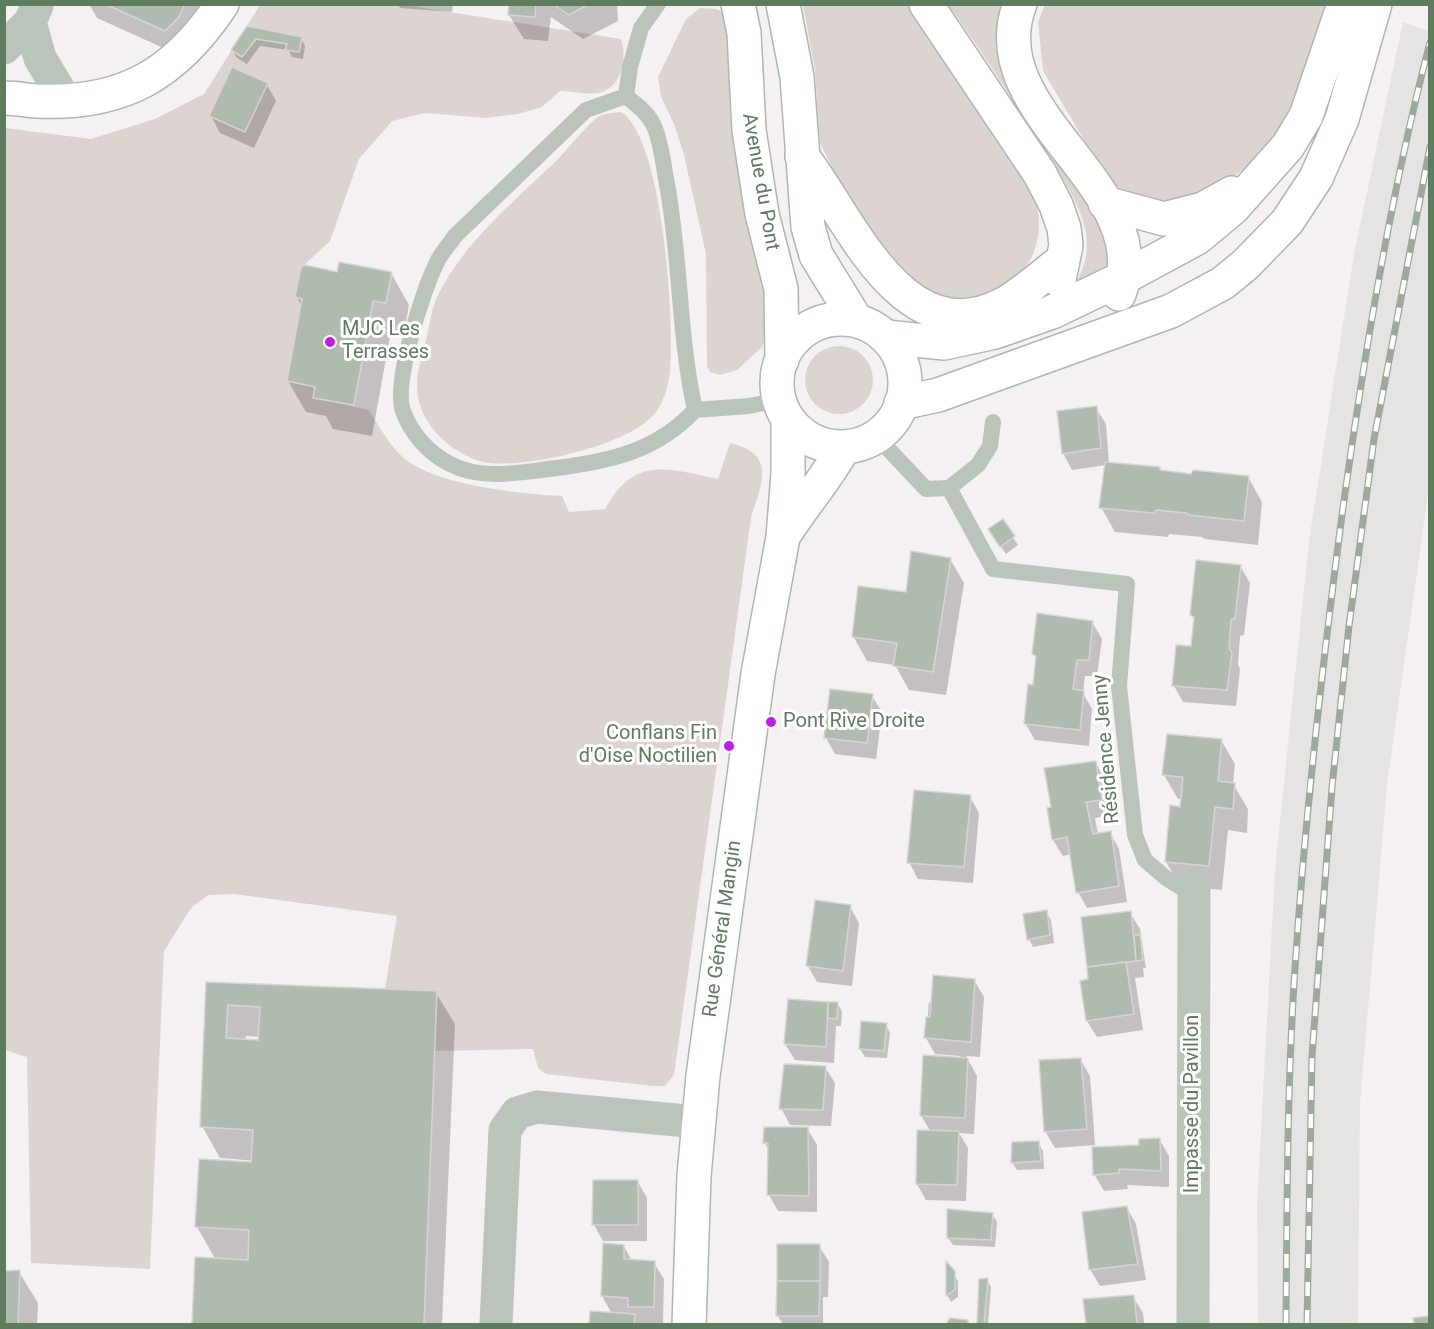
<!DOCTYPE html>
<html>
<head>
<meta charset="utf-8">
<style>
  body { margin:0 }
  #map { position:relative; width:1434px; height:1329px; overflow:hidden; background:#f5f0f2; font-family:Roboto,sans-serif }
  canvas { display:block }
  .frame { position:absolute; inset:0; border:6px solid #5e7d5e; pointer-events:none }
</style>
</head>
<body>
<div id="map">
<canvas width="1434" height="1329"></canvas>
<div class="frame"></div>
</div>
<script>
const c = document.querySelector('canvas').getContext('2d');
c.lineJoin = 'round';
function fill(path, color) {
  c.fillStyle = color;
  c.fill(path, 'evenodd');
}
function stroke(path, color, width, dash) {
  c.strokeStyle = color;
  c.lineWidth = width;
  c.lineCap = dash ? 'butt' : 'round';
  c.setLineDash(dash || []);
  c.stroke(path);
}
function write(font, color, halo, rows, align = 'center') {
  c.font = font + ' Roboto,sans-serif';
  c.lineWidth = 6;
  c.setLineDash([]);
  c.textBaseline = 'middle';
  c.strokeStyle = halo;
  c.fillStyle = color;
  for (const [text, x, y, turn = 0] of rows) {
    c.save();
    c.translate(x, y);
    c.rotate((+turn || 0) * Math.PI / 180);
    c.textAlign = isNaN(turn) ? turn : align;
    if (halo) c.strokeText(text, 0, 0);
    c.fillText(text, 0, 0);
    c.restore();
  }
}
const built = new Path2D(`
  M1403,22L1429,31L1430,480L1387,785L1360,1103L1358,1324H1258L1257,1206L1275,870L1309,541L1354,254Z`);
const green = new Path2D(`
  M260,5H405L621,39C627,57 623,85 602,92C592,96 571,91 560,91L542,107L518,114L486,118L425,113L392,121L359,159L330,241L301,268L295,297L302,299L287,381L315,387L314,398L369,410C379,426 390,447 405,459C437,485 520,494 562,496L569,512L605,509C635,455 667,469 718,479L730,443C777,454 762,483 751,518L674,1075L665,1086H652L546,1074L538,1068L533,1049L435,1051L437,991L385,989L397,916L234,894L208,895L191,908L164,951L150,1269L31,1263L27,1057L5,1050V128L91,139L155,119L204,94Z
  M803,5H914L1034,192C1042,218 1042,252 1020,273C1009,284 994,292 982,302L914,293L846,195L820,143L815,70Z
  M948,5H1007L1094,215L1106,234L1110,262L1106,269L1074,285C1085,270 1090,247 1085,228C1077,195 1053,164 1035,135C1007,91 979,47 948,5Z
  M1045,5H1326L1287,122L1259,158L1213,191L1178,204L1149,203L1130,195L1109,182L1043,71L1038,22Z
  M700,8L716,9L729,15L766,263L768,331L762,347L737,370L720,375L710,372L707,366L706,254L684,155L674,124L661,97L658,77L686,19Z
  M621,112C663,137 675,324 670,372C668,385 665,398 658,409C637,445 522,470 483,462C459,456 435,437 424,415C412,391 418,369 425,344C429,328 431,308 439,293C465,242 513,202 554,163C569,149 582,129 598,117C603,113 614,113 621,112Z
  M805 380a34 34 0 1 1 68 0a34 34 0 1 1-68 0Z`);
const shadow = new Path2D(`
  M89,4H211L179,55L97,18Z
  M398,4H453L452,12L400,8Z
  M511,4H617L618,21L583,39L551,17L548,41L524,39L509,15Z
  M248,27L301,38L305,46L303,59L292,57L288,50L260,46L247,64L237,58L232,50Z
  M267,85L276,101L254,148L220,133L211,116Z
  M391,273L409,305L404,334L391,331L372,436L333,429L326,416L306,412L288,381L302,307L297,297L338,274Z
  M1096,408L1106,424L1109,464L1191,475L1248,477L1262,502L1258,545L1205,539L1202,537L1169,534L1168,537L1115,532L1101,507L1106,465L1072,470L1063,453Z
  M1002,521L1018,545L1006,554L994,537Z
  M950,559L964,583L946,695L909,690L895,665L867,661L853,636Z
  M1240,566L1250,583L1244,635L1240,636L1238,664L1240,669L1236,706L1183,702L1174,686L1192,648L1195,621L1191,614Z
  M1092,622L1102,639L1097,676H1085L1083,693L1092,709L1089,746L1035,740L1025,723L1037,660L1033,654Z
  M872,696L882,712L876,759L835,754L826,738Z
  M1221,740L1235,764L1233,784L1248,809L1247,833L1228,830L1222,890L1180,886L1166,862L1182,799H1178L1164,775Z
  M1096,763L1105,779L1110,816L1095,818L1098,834L1110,833L1119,849L1127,902L1087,908L1078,892L1071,854L1063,856L1053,840L1048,809Z
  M970,797L979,813L973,883L918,879L909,862Z
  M850,907L859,923L852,986L817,982L808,966Z
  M1046,912L1051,920L1054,943L1033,947L1029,939Z
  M1130,913L1140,929L1146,968H1143L1144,977L1135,978L1143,1030L1097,1037L1087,1021L1081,982L1090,980Z
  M974,980L984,997L980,1057L966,1056L977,1076L974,1134L959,1133L968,1148L966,1201L926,1200L917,1184L930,1131L921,1115L960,1056L935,1054L926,1038L929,1002L932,1006Z
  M208,984L436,993L455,1024L442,1324H193L196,1259L216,1260L197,1227L257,1161L220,1158L202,1126ZM246,1036L260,1037L259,1042L245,1041Z
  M827,1003L829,1008L837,1003L842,1011L841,1026H836L834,1063L795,1060L785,1044Z
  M886,1025L890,1033L887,1058L865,1057L860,1049Z
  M1080,1059L1090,1076L1095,1145L1055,1148L1045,1131Z
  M825,1067L835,1083L831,1126L790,1125L781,1108Z
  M807,1128L817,1145V1212L778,1211L769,1195V1150L764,1142Z
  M1159,1139L1169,1156V1187L1127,1185L1128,1189L1104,1191L1094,1174L1140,1146Z
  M1038,1143L1043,1151L1044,1169L1017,1170L1012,1162Z
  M638,1182L647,1198V1241H603L594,1225Z
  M1127,1208L1136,1224L1146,1280L1100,1286L1090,1269Z
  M992,1214L997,1222L995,1247L953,1245L948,1238Z
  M624,1246L632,1261L654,1263L664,1279L663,1323L590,1324L591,1313L612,1314L602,1296Z
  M819,1246L829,1262L828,1297H823V1323H782L777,1315Z
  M948,1265L958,1281V1297L951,1302L947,1295Z
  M4,1271L19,1272L38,1303L37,1324H4Z
  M980,1280H987L991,1287L988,1324H978L977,1318Z
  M1133,1297L1143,1313L1144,1324H1087L1085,1301Z`);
const building = new Path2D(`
  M105,4H185L178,18L165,31Z
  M509,4H536L535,17L508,15Z
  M553,4H589L569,15Z
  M247,26L302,37L299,52L285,50L287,44L256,39L242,57L231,50Z
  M232,67L268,83L245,132L209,116Z
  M339,262L392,272L386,303L373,301L354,405L313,398L315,387L287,381L302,299L295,297L301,268L305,265L337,272Z
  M1097,406L1101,448L1062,454L1057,411Z
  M1105,462L1160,467V470L1191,474L1193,470L1249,476L1244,521L1189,515L1186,513L1156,510L1154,513L1099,508Z
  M1003,519L1015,536L1000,547L988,529Z
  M911,551L951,558L933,672L893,666L897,643L852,637L858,586L906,592Z
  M1196,560L1241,565L1235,618L1231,620L1229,649L1232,652L1227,690L1172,686L1176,645L1191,646L1194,617L1190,615Z
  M1037,613L1093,621L1089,660H1077L1073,689L1084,691L1080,730L1024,724L1028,684L1033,685L1036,656L1032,654Z
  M830,689L873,694L867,743L824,738Z
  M1167,734L1222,739L1218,781L1235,783L1233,809L1215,807L1209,866L1165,862L1170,805L1180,807L1183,777L1162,775Z
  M1096,761L1102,800L1086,802L1093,834L1111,831L1119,886L1076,893L1067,837L1052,840L1047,808L1051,807L1044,768Z
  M914,790L971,795L964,867L907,863Z
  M815,900L851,905L843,971L806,966Z
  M1047,910L1050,935L1027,940L1023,914Z
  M1131,911L1136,961L1087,967L1081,917Z
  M1140,934L1143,960L1136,961L1134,936Z
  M1126,962L1134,1014L1086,1021L1080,981L1088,979L1087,967Z
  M933,975L975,979L971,1042L924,1038L926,1017H930Z
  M206,982L437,991L424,1324H192L195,1257L248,1260L249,1230L195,1227L199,1159L251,1162L253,1130L200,1127ZM228,1005L260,1007L258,1040L226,1038Z
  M788,999L828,1002L826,1047L784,1044Z
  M828,1002H838L837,1019L828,1018Z
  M861,1021L887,1023L884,1051L859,1049Z
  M923,1055L968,1058L965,1118L920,1116Z
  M1081,1058L1087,1129L1044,1132L1039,1060Z
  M784,1064L826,1066L823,1110L779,1109Z
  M764,1127H808L809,1196L767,1195L768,1143H763Z
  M917,1130L959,1131L957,1185L916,1184Z
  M1160,1138L1161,1171L1119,1169V1173L1093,1175L1092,1147L1139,1145V1139Z
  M1039,1141L1041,1161L1011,1163L1012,1142Z
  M593,1180H638V1225H592Z
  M1127,1206L1138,1264L1089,1270L1082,1212Z
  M947,1209L993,1213L991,1240L947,1238Z
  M603,1243L624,1245V1259L655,1261L654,1307H628V1298L601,1296Z
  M777,1244H820V1281H777Z
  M946,1261L955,1271V1289L946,1296Z
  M20,1270L18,1324H4V1271Z
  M988,1278L984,1324H977L979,1279Z
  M777,1281H820L819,1316H776Z
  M1134,1295L1137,1324H1086L1083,1299Z
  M590,1311L635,1314L634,1324H589Z
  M1430,1316V1324H1414L1413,1318Z
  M950,1318L968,1320V1324H946Z`);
const lane = new Path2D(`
  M626,96L586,110L455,236C449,245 441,253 437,262C423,290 393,383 403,411C411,433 428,453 450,464C482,481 523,472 557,468C611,461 657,451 695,410L749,406L779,400
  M626,96C637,105 648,113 654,126C661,142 663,162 666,179C681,255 678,334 695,410
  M626,96L630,67L641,28L658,4
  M876,436L926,489L949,488L978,465L990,446L993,422
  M949,488L993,569L1127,584L1119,686L1135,835L1145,860L1166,878L1193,895`);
const street = new Path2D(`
  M30,22L40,58L65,100
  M4,48L30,22L37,6
  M496,1324L505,1130L517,1113L537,1107L698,1122
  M1193,1324L1194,884`);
const secondary = new Path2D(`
  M738,4L744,33L749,130L762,214L781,289L782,360
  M783,4L797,77L808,227L816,255L856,320
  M4,98C15,98 26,100 37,101C122,105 175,75 222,4
  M777 383a64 64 0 1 1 128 0a64 64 0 1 1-128 0Z
  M784,535C803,505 827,478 844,447
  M689,1324L694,1176L703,1076L758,674L783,537L788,474V419`);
const primary = new Path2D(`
  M926,4L1040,174L1056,205L1064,228L1066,245L1059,280
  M1020,4C977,114 1159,186 1119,294
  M802,156C850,217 902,357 1004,304C1025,292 1044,274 1063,260
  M1105,203L1164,219L1203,209L1232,193
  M886,337L944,343L995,332L1052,312L1123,278L1197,238L1233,208L1288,146L1306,116L1344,4
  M901,403L938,395L1171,311L1223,283L1245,265L1287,222L1316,178L1342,119L1375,4`);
const rail = new Path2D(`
  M1286,1324C1287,1201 1287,1078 1296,954C1306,807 1323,661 1342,515C1364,356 1390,197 1430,42
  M1307,1324L1312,1056L1332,787L1349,626L1374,439L1430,147`);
const markers = [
  [330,342,6,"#c319ec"],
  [771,722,6,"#c319ec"],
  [729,746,6,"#c319ec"]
];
const streetNames = [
  ["Avenue du Pont",760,182,80],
  ["Résidence Jenny",1107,749,-95],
  ["Rue Général Mangin",723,929,-82],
  ["Impasse du Pavillon",1193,1104,-90]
];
const poiNames = [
  ["MJC Les",342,330],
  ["Terrasses",342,353],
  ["Pont Rive Droite",783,722],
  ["Conflans Fin",717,734,"right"],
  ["d'Oise Noctilien",717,757,"right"]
];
fill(built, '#e5e4e3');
fill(green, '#dcd4d1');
fill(shadow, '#0003');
fill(building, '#afbbae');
stroke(building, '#d6d3d4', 1.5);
stroke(secondary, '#adb9ad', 36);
stroke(primary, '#aeb8ae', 36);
stroke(lane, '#bbc4bb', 16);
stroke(street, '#bbc4bb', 33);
stroke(secondary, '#fff', 33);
stroke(primary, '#fff', 33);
stroke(rail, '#9caa9c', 7);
stroke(rail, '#fff', 4.5, [14]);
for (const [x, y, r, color] of markers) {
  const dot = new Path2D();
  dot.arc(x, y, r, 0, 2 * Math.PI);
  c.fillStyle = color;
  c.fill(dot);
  stroke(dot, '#fff', 2);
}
write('20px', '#5e7d5e', '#fff', streetNames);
write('20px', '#5e7d5e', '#fff', poiNames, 'left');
</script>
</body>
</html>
